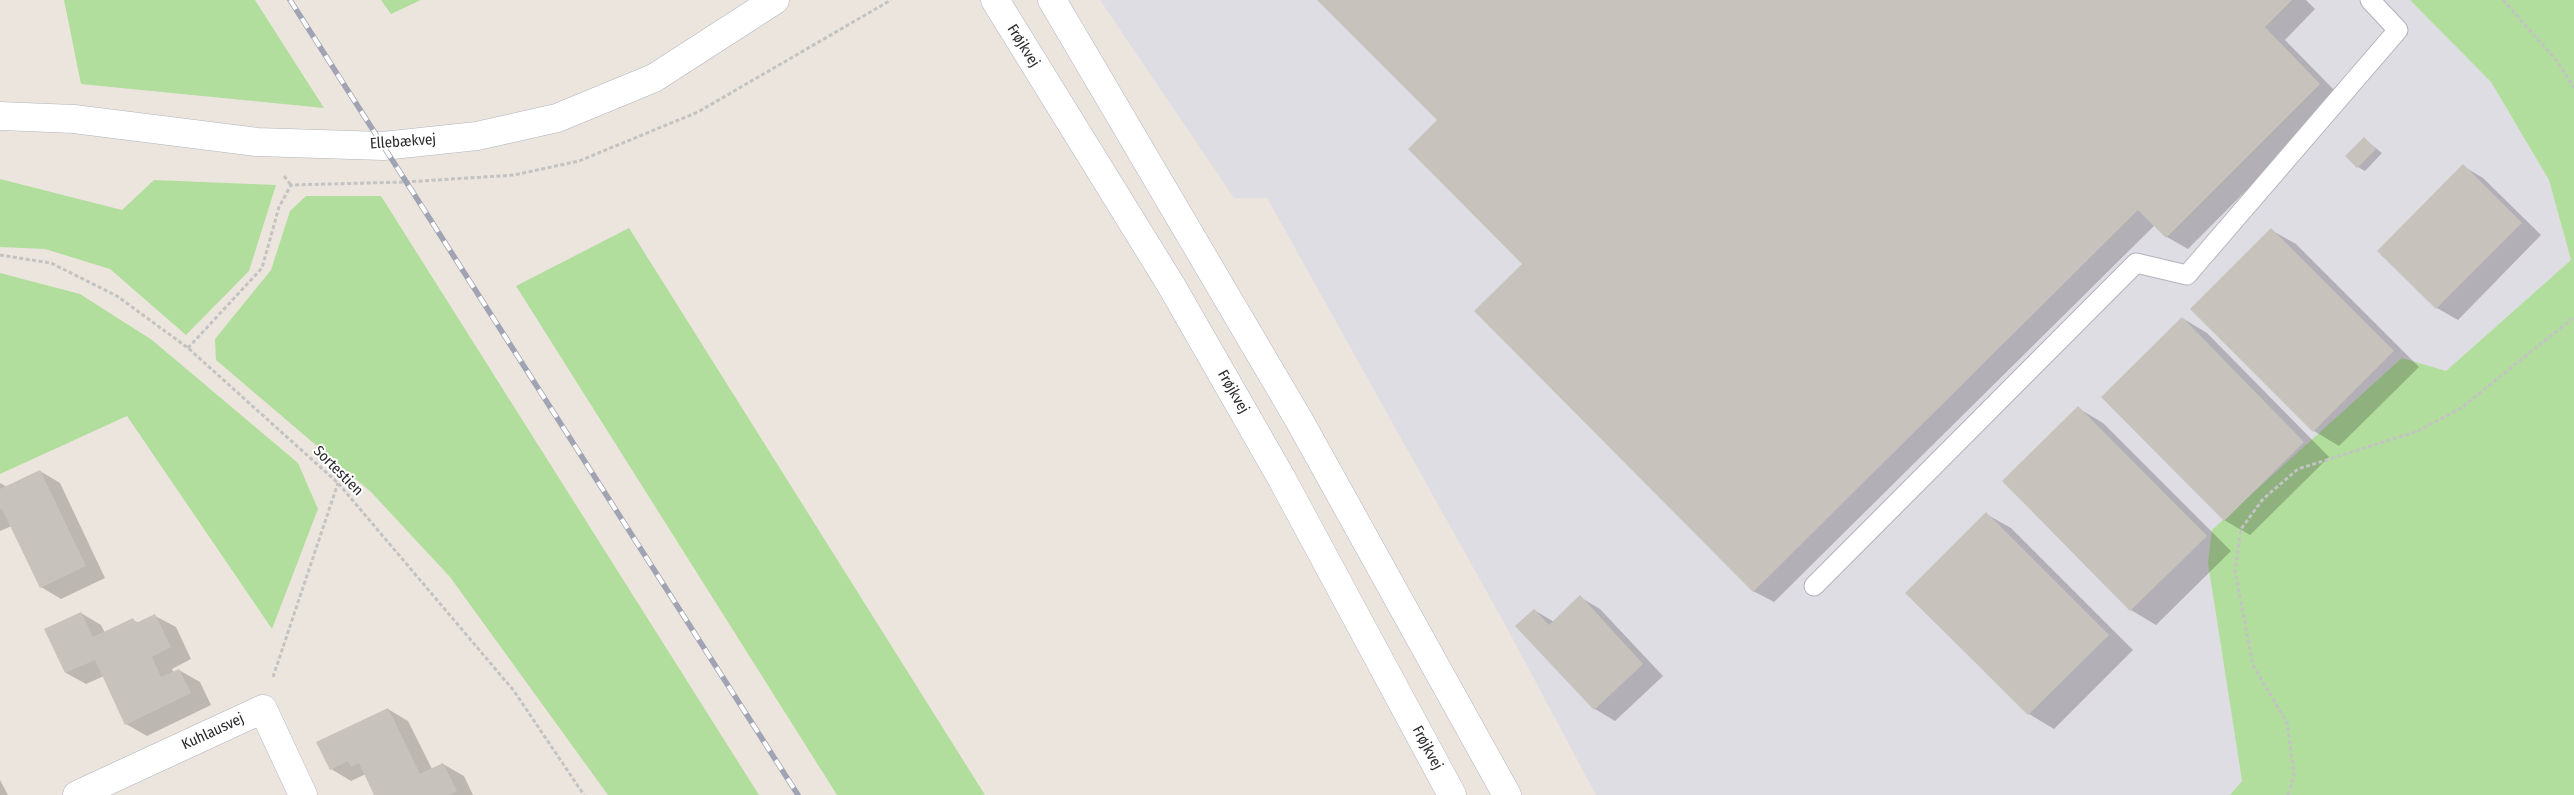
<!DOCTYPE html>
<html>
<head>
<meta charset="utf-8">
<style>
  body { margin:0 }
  canvas { display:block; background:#ebe5dd }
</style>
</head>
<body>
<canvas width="2574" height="795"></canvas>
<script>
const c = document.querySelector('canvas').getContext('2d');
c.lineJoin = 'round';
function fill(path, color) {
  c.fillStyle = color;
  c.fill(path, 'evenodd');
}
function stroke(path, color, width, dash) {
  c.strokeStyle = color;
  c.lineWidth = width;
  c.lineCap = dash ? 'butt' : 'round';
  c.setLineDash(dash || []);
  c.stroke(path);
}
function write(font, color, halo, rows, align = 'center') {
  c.font = font + ' "Fira Sans Condensed",sans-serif';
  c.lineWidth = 4;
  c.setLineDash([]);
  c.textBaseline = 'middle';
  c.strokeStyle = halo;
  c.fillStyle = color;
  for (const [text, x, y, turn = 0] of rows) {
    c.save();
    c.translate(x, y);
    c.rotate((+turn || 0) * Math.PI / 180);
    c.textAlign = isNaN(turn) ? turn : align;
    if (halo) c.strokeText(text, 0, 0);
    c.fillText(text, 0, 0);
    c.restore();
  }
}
const industrial = new Path2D(`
  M1100,0H2410L2491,82L2549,180L2571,260L2446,371L2208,563L2242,781L2230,795H1596L1508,630L1267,198H1234Z`);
const green = new Path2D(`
  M64,0H255L324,108L81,84Z
  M381,0H421L391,14Z
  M2410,0H2574V795H2230L2242,781L2208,563L2212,530L2402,358L2446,371L2571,260L2549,180L2491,82Z
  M0,179L122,210L154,180L276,185L249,271L186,335L110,269L45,249L0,247Z
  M306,196H381L759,795H608L450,577L371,492L216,360L215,339L271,270L290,211Z
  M629,228L985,795H837L516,286Z
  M0,273L80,294L152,340L298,463L318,509L272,629L127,416L0,474Z`);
const shadow = new Path2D(`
  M1318,0H2306L2315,9L2285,40L2340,96L2188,249L2167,237L2155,225L1774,602L1753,591L1524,264L1439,120Z
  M2364,139L2382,153L2365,171L2358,167Z
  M2463,166L2483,178L2541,235L2458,320L2437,308L2379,251Z
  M2271,230L2296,244L2419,367L2339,446L2314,431Z
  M2182,318L2207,333L2329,457L2250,535L2224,520Z
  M2078,408L2103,423L2231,551L2156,625L2131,610L2004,481Z
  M40,471L60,483L105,578L61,599L41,587L12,526L0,531V483L7,487Z
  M1986,514L2011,528L2133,650L2054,729L2029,714L1907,593Z
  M1580,597L1600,609L1663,676L1615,721L1595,709L1534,610L1554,622Z
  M81,613L101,625L105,633L133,620L139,623L155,616L176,627L191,659L172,669L174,673L179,670L200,682L211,705L147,736L126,724L104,676L86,684L66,673Z
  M388,709L408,721L432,769L443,764L464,776L473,795H376L366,774L351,781L331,769Z
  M0,780L8,795H0Z`);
const building = new Path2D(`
  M1317,0H2292L2265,27L2320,84L2166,238L2138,210L1753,592L1474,311L1522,264L1408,149L1437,120Z
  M2364,137L2376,149L2357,168L2345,156Z
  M2463,164L2522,223L2436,309L2377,251Z
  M2271,228L2394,351L2313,432L2190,309Z
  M2182,317L2304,442L2224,521L2101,397Z
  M2078,406L2207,536L2130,611L2002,481Z
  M40,470L86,566L40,588L2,509L0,510V489Z
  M1986,512L2109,635L2028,715L1905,593Z
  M1580,595L1643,664L1594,710L1515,626L1534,609L1549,625Z
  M81,612L93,637L133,618L136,623L155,614L171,647L152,657L161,677L179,669L191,693L125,725L95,660L65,673L44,629Z
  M388,708L420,774L443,763L457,791L450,795H374L359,763L351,767L348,761L330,770L316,742Z`);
const path = new Path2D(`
  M2503,0L2557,61L2574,88
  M284,176L291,185
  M0,255L51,263L117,296L188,348L338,483L514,691L584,795
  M188,348L262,268L279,207L291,185L406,182L514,175L579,161L698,112L891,0
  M273,677L338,483
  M2288,795L2294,775L2287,723L2253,665L2235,571L2241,529L2263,499L2298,469L2418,431L2461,408L2574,317`);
const lane = new Path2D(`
  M1814,586L2136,263L2187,275L2398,30L2370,0`);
const street = new Path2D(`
  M77,795L263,709L303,795`);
const secondary = new Path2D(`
  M995,0L1171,285L1282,479L1452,795
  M1052,0L1299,420L1507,795
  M0,116L74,119L257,142L383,146L477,136L557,118L654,78L775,0`);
const rail = new Path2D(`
  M290,0L798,795`);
const streetNames = [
  ["Frøjkvej",1023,46,58],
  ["Ellebækvej",403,142,-4],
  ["Frøjkvej",1233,392,60],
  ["Sortestien",338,471,45],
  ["Kuhlausvej",213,732,-25],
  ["Frøjkvej",1427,748,62]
];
fill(industrial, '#dfdde4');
fill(green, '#b2de9d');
fill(shadow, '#0003');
fill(building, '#c7c3bc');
stroke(lane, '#b1b3bd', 21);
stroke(street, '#b1b3bd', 29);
stroke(secondary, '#b1b3bd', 29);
stroke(path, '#c3c3c3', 3, [4, 2.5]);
stroke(lane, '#fff', 19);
stroke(street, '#fff', 28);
stroke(secondary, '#fff', 28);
stroke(rail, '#a0a3b3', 5.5);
stroke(rail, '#fff', 4, [11]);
write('15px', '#2a2a2a', '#fff', streetNames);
</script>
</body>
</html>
